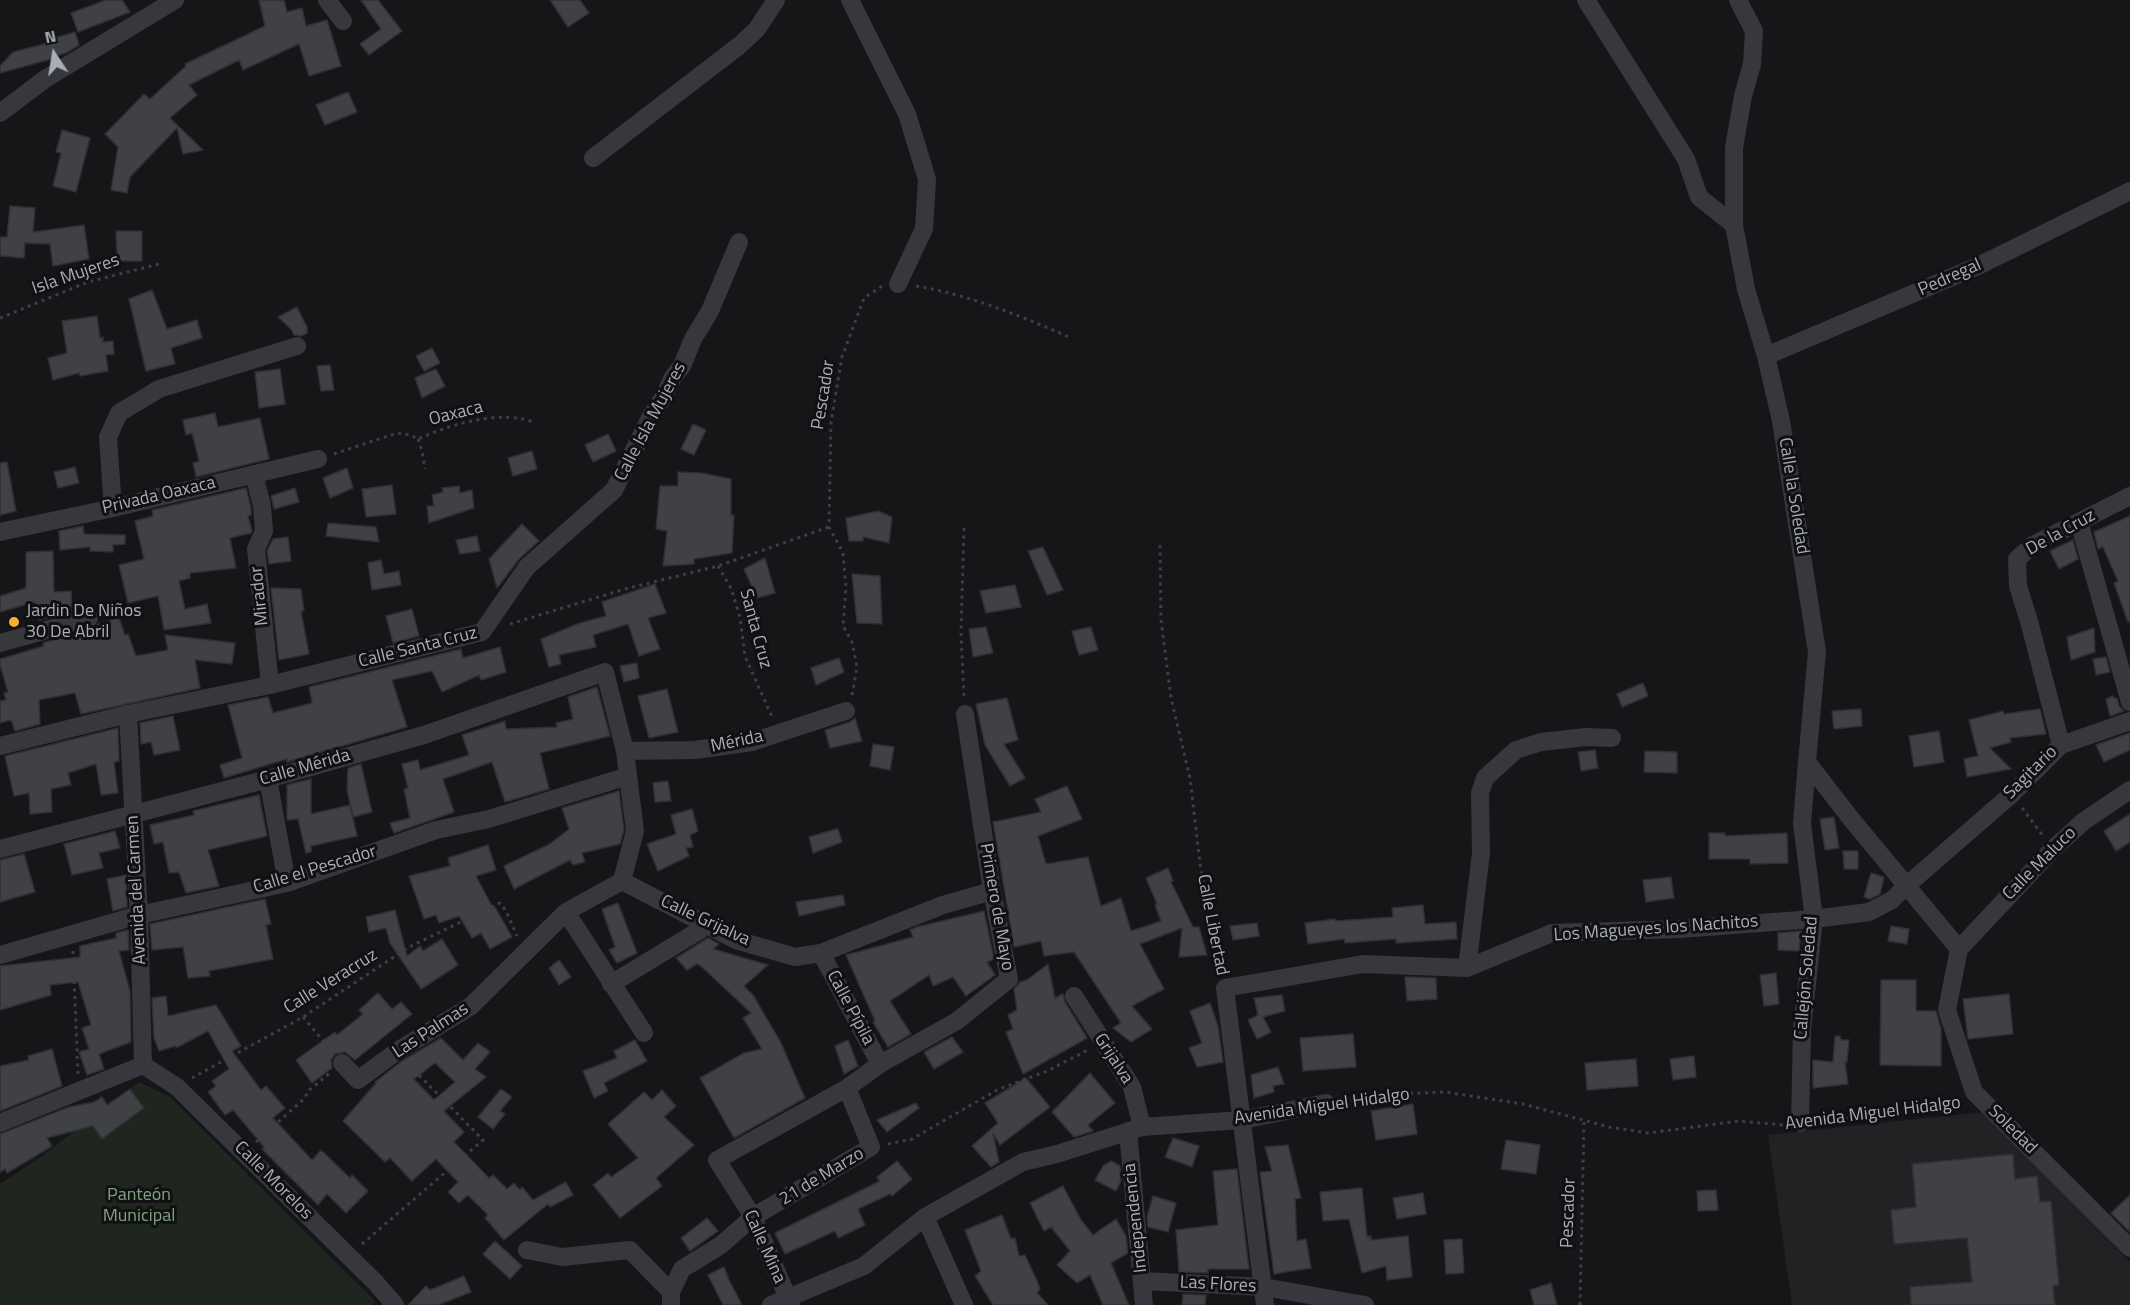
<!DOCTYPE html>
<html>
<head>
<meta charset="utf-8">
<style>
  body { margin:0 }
  #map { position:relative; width:2130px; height:1305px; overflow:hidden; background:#161618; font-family:"Titillium Web",sans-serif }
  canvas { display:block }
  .north { position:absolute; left:24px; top:24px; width:60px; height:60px; -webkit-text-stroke:4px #111113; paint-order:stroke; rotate:348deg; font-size:16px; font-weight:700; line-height:24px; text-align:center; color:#a8adb8 }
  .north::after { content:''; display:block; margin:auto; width:21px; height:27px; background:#a8adb8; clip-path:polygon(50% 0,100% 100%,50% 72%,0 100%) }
</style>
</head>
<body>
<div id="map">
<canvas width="2130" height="1305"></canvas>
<div class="north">N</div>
</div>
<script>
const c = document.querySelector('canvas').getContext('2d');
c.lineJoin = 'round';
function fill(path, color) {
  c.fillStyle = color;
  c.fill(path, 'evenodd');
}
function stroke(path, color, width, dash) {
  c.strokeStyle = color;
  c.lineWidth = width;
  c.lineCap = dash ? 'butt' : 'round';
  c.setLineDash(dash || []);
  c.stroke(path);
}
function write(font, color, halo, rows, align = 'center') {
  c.font = font + ' "Titillium Web",sans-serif';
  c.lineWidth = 6;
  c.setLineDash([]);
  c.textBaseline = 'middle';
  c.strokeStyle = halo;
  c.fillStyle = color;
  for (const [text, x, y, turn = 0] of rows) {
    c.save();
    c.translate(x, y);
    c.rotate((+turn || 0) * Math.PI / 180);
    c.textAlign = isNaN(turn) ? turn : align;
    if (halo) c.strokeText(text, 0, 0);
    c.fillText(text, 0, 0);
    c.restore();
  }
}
const built = new Path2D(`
  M1984,1112L2130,1262V1305H1792L1768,1135Z`);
const green = new Path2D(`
  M139,1082L170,1097L376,1302L372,1305H0V1184L38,1159Z`);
const building = new Path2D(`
  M106,0H122L130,12L78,32L71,13Z
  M259,0H284L287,12L302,8L306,26L327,20L341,66L309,76L299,44L243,70L239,60L189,85L197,95L170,118L203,150L183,154L177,128L130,177L127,193L111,190L118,147L105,134L144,94L150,99L186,66L185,64L265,26Z
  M361,0H378L402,31L369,55L360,44L381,29Z
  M550,0H580L589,13L568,27Z
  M75,32L79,45L66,53L55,56V58L0,73V66L13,52L52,42L51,39Z
  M348,92L357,112L325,125L316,105Z
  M62,130L90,138L76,192L53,186L61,153L56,152Z
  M10,206L35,208L33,232L84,225L89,259L53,266L50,244L25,243L24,258L0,256V237H7Z
  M116,231H142V261H120L119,256H117Z
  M152,290L167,329L197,320L202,338L171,348L175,364L146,371L129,299Z
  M297,307L307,327V333L301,336L294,335L291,329L278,317Z
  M97,316L100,338L103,337V342L113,341L114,354L106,355L108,371L80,376L79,373L53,380L48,358L67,353L62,321Z
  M432,348L440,363L424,371L416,356Z
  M330,365L334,390L321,391L317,366Z
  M280,369L285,404L259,408L255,372Z
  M436,369L445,386L422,398L415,378Z
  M215,413L218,427L260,418L269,459L196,477L193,463L199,461L192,433L186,435L183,420Z
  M693,424L706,430L694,455L681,449Z
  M608,434L616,451L593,462L585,445Z
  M532,451L537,469L513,476L508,458Z
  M7,462L16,511L0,515V463Z
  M75,467L79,483L58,488L54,472Z
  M347,468L353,488L330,498L323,478Z
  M678,472L702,473L731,479V515H734L732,553L694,559V564L663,566L667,531L656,529L660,486H678Z
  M392,485L396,514L366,517L362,489Z
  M459,486L460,493L472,490L474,508L429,523L427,506H434L432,495L443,492L442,488Z
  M246,488L251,508V515L248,516L252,531L251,533L230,538L236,568L190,573V578L179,581L185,609L207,604L211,623L164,630L158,596L128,603L119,565L144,559L135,521L153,516L152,510Z
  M295,488L299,502L274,509L271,496Z
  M878,511L892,517L889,543L863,537V541H849L846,518Z
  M2130,516V622H2128L2114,583L2118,581L2103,547L2098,549L2094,532Z
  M328,523L376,527L379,542L326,536Z
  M522,524L539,541L519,559L497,588L489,559Z
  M83,526L84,534L125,535V544L113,545V552L90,551V547L60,550L59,531Z
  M477,536L480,551L460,554L456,540Z
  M288,537L291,561L269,564L267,551L273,539Z
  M2073,540L2078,559L2059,569L2050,551Z
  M1043,547L1063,590L1047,595L1028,551Z
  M53,551L54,592L71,591L72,611L39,620L35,602L0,612V596L26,588V552Z
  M765,558L775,593L757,598L744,569Z
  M381,560L384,574L399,571L401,585L372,590L368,563Z
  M852,574L880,576L882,624L857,623Z
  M655,584L666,613L648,618L660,649L639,656L628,624L593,635L596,647L559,655L561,664L549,667L541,639L580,623L606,616L602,602Z
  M1015,585L1021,607L986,613L980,591Z
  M271,588L301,589L304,611H301L309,654L279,660Z
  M412,609L419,636L393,643L386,616Z
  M119,618L125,635L128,634L136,656L168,650L165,635L235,643L232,664L195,660L200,688L81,714L75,693L39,700L40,724L15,731L11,720L0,723V701L6,700L4,693L8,692L0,665V659L44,646L43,643L92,629L98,624Z
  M986,627L993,653L973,657L969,629Z
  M1091,627L1098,650L1079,655L1072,631Z
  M2094,628L2095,652L2071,660L2067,637Z
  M500,647L506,672L481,680L479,675L442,692L432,671L392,680L407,727L287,762V759L224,778L220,765L242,758L228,705L268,697L273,713L312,703L309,687L461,649L463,658Z
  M2106,657L2110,672L2096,675L2093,659Z
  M839,658L844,672L816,685L811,668Z
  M637,663L639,678L624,682L620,666Z
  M1643,683L1648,696L1622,707L1617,694Z
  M597,687L610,736L540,753L549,789L505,802L492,762L443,779L454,812L394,833L390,823L410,818L404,789L408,788L402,764L418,760L420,770L469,755L462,735L505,721L506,729L557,727L556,723L573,719L568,697Z
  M667,689L678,732L649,738L638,696Z
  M2113,696L2114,698H2117L2119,706L2124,711L2110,716L2106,699Z
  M1007,698L1018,740L1004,744L1025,778L1010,786L985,745L976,704Z
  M1861,709L1862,726L1834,729L1832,711Z
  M2040,709L2046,734L2010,738L2011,742L1990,748L2011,769L1967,777L1964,759L1978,756L1969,720L2003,711L2004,714Z
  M173,716L180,750L154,755L151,742L141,744L140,723Z
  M855,718L862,741L830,748L825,730L850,722Z
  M118,728L119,761L114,762L118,793L101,795L96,764L68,773L71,785L51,789L52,812L30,814L29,793L14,796L5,756Z
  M1939,731L1944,762L1914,767L1909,736Z
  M2130,733V750L2104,762L2096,745Z
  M873,744L894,747L890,770L870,766Z
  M1595,750L1598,768L1581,771L1578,752Z
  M1645,751L1677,752V773L1644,772Z
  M361,764L372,812L353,817L347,790L348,768Z
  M311,779V814L350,805L357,836L311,846V852L306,853L298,819L287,820V785Z
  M668,781L671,801L655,802L653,783Z
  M1067,786L1082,819L1038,836L1046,864L1088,857L1101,906L1121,898L1131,931L1161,921L1155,905L1157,904L1146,878L1168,868L1173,881L1171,882L1193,927H1199L1207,955L1179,957L1182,928L1140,944L1164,989L1132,1006L1152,1029L1131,1042L1113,1028L1121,1023L1074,952L1044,956L1041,941L1014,947L993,822L1041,812L1035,799Z
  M619,791L624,830L620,844L582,853L585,862L573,865L570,860L514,889L504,866L550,844L569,829L562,808Z
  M259,795L267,836L208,850L219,886L186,893L179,872L169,873L163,842L154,844L150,825L194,815L193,811Z
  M692,809L698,831L690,835L693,847L686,848L689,856L658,871L647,844L676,834L671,815Z
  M2130,814V842L2116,851L2104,831Z
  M1834,817L1839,848L1825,850L1820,819Z
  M836,829H838L842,842L813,853L809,837Z
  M115,831L120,848L99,853L103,868L72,875L64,844Z
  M1709,833H1725V836L1787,833L1788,863L1750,864V859H1709Z
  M488,845L496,870L476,876L493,908L495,907L512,937L490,949L481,933L472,938L459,916L439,923L436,915L424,919L409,876L450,866L448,858Z
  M1843,851H1858V869H1844Z
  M24,854L35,892L0,902V860Z
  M1871,873L1884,877L1880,894L1870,899L1864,897Z
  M126,875L127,907L113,911L107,879Z
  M1671,877L1674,898L1646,902L1643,880Z
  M843,895L845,905L799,916L796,902Z
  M265,899L271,924L266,925L273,959L209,971L210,976L188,978L183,947L152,950L150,924Z
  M618,903L637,953L617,963L609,950L615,947L602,909Z
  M1423,905L1425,924L1456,922L1457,939L1396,943V939L1345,943L1344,939L1308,944L1305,923L1335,919V921L1393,917L1392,908Z
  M395,910L407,956L420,946L423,951L442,939L458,965L421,989L390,943L386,928L369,932L366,917Z
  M984,911L994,959L987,962L995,975L966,996L953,977L933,986L929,975L890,1001L911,1034L888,1047L873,1022L875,1021L846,955L913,937L910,930L917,927Z
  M1257,923L1259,936L1233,940L1230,926Z
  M1891,926L1909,929L1907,944L1888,941Z
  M128,930L129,950L119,951L130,991L131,1042L99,1054L104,1069L87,1075L79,1052L89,1049L82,1028L91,1025L78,982L50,985L51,995L0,1010V966L80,957V946L116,938V933Z
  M1801,931L1799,951L1778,950V933Z
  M708,938L719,944L713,949L768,965L744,986L753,995L781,1043L805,1098L734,1138L700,1078L744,1053L762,1049L743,1018L751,1013L702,967L697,964L687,970L676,958Z
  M559,960L571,977L559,985L549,968Z
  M1048,964L1055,998L1063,994L1065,1002L1087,1038L1023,1074L1006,1032L1013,1029L1008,1015L1017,1010L1014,989L1020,982L1027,980Z
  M1776,973L1779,1004L1764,1006L1760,975Z
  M1405,977L1436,978L1437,999L1407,1001Z
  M1881,980H1916V1011H1936L1941,1028V1066L1880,1065Z
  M378,993L392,1009L401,1002L412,1014L355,1060L345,1052L335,1054L331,1060L332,1068L312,1083L296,1060L335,1032L337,1035L363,1014L359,1010Z
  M2009,994L2013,1034L1968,1039L1963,999Z
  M1282,995L1285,1011L1263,1017L1271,1032L1257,1039L1248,1020L1258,1015L1254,998Z
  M166,996L168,1016L216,1005L241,1046L232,1051L261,1090L266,1086L285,1108L273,1118L312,1160L321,1150L350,1178L352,1175L368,1191L346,1213L327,1194L318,1205L262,1149L264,1147L233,1110L225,1115L208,1092L216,1086L212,1081L229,1069L208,1031L176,1048L175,1046L159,1051L154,1038L152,998Z
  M1210,1003L1218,1026L1223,1062L1197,1067L1189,1048L1202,1043L1190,1011Z
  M1353,1034L1356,1067L1303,1071L1300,1038Z
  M1835,1036H1840L1841,1040H1849L1847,1062H1845L1848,1084L1813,1088V1060L1833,1062Z
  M952,1037L963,1052L934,1069L924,1052Z
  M441,1038L463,1060L478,1043L490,1052L475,1069L486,1077L444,1111L464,1132L454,1142L489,1178L493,1175L507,1189L514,1183L520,1190L522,1187L533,1200L566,1182L573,1195L550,1207L548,1204L504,1240L485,1218L488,1215L468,1195L459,1203L448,1192L458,1182L436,1159L412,1181L390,1158L385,1162L343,1121L376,1083L375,1082L402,1061ZM435,1063L455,1082L434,1100L414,1079Z
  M635,1040L647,1061L604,1083L608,1091L594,1098L583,1071L617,1058L614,1051Z
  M848,1040L858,1066L844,1074L835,1046Z
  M52,1049L62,1086L0,1111V1066L29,1060L28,1056Z
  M1694,1056L1696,1077L1673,1080L1670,1059Z
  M1636,1059L1638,1086L1587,1090L1585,1063Z
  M1278,1067L1284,1084L1273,1086L1274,1092L1254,1098L1251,1075Z
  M1090,1073L1115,1103L1088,1125L1093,1131L1074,1137L1052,1112Z
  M1026,1078L1050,1107L1000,1145L993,1133L999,1162L991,1167L972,1146L998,1123L985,1103Z
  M130,1089L144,1108L102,1139L93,1126L47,1138L52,1146L7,1173L5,1169L0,1172V1134L69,1107L94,1102L102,1097L107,1105Z
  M501,1089L512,1097L500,1111L505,1114L493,1129L478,1117Z
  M662,1090L676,1106L664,1117L694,1145L656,1178L662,1186L620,1218L593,1185L608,1173L611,1177L638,1158L608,1124L644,1092L652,1100Z
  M916,1103L919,1108L887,1132L877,1120Z
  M1413,1104L1417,1134L1376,1140L1371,1111Z
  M1173,1138L1199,1146L1192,1167L1165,1157Z
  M1506,1140L1540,1145L1536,1174L1501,1169Z
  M1288,1145L1301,1198L1295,1199L1297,1241L1306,1239L1311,1268L1274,1274L1260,1172L1272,1171L1265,1147Z
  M2013,1154L2015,1179L2037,1176L2040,1202L2051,1201L2059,1285L2053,1286L2055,1305H1911L1910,1287L1972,1282L1967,1238L1894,1244L1891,1210L1916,1207L1912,1164Z
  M897,1161L912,1179L892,1196L890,1194L858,1209L865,1225L838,1238L835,1231L785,1254L775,1233L880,1181L877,1177Z
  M1111,1161L1120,1166L1121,1181L1116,1191L1095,1180L1103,1166Z
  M1237,1169L1249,1269H1208V1273L1179,1272L1176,1230L1218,1225L1213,1171Z
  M1063,1186L1081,1220L1093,1235L1116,1219L1126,1236L1128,1253L1111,1263L1129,1305H1103L1090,1275L1077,1283L1057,1265L1070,1251L1051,1227L1044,1231L1030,1203Z
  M1362,1188L1367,1237L1371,1236V1240L1408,1236L1412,1277L1387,1280L1386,1266L1362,1273L1349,1219L1323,1221L1320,1192Z
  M1716,1190L1718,1210L1698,1211L1697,1191Z
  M1423,1193L1426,1214L1397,1219L1393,1198Z
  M2130,1195V1232L2111,1213Z
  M1153,1196L1176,1203L1168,1232L1148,1227L1147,1217Z
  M1002,1215L1011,1239L1015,1238L1019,1256L1025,1255L1038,1283L1040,1289L1037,1293L1048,1305H993L975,1276L981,1271L965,1230Z
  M707,1218L718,1231L690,1251L681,1238Z
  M1462,1239L1464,1273L1446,1274L1444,1240Z
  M495,1241L522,1266L510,1279L483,1254Z
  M724,1267L729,1280L742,1305H723L708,1275Z
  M464,1276L471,1292L438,1305H408L426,1286L430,1290Z
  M1551,1283L1557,1305H1534L1530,1290Z
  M1183,1294L1206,1295L1205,1305H1182Z`);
const path = new Path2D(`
  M916,286C970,295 1021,316 1071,338
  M0,318L88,282L163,263
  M418,439L422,451L425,469
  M334,454L397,433L410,435L418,439C449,425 500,409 533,422
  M964,528L961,632L964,697
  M1160,545L1161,620L1171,698L1190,778L1200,864L1221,971
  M718,566L731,588L740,618L745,656L772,717
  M510,624L625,589L718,566L829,527
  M852,695L857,667L852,642L843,626L846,587L843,553L829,527L831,422L842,357L864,298L882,286
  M2022,808L2043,836
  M73,951L78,1074
  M303,1017L331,1050
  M192,1078L303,1017L409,947L500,903L506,911L517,936
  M1343,1101L1397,1094L1445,1092L1523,1104L1609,1127L1648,1133L1739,1121L1783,1125
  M1816,1122L1962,1104
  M256,1142L305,1098L308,1091L330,1073
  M888,1144L912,1139L997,1090L1047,1071L1090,1049
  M362,1244L483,1140L408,1064
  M1580,1305L1584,1121`);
const minor = new Path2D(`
  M327,0L343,21
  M850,0L907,114L927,179L924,229L898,284
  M1586,0L1686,159L1699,197L1734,225
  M1738,0L1754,31L1752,64L1743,96L1734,148V225L1746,289L1766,356L1781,421L1817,652L1807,762L1852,820L1959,949
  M0,113L45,79L175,0
  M593,158L740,45L757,29L776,0
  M1766,356L1978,266L2130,191
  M254,474L262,506L264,531L256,549L270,685
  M113,508L108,437L119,413L159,389L297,346
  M2079,522L2130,702
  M0,532L113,508L318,459
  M0,643L89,618
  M128,714L139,915L143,1065
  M2061,745L2130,721
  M0,746L128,714L270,685L482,632L527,567L614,490L651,416L663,398L673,377L682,366L693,339L710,311L739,242
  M625,751L695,750L752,742L846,711
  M268,779L287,883
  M0,849L268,779L424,735L605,672L625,751L635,831L622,881L736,940L795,957L821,953L943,905L992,891
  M566,912L644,1033
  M1959,949L1947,1010L1974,1092L2130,1248
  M1959,949L2053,849L2084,821L2130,790
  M821,953L880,1064
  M0,955L139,915L287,883L436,830L489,819L628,776
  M1467,968L1481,853L1480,793L1485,778L1516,750L1541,742L1586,737L1612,738
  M611,984L700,930L704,923
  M1074,996L1132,1087L1142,1127
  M342,1063L358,1080L396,1052L471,1006L566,912L622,881
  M143,1065L177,1087L375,1282L395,1305
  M0,1123L143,1065
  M1800,1123L1802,1029L1814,919L1802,823L1807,762
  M1128,1131L1144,1305
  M925,1217L964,1305
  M527,1250L562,1257L630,1250L671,1292
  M1142,1281L1264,1287L1365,1305
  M671,1305V1292L682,1269L721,1245L753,1217L871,1147L847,1088
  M771,1305L864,1266L925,1217L1023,1162L1057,1154L1142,1127L1242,1120L1326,1103
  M791,1305L753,1217L717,1160L847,1088L880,1064L957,1021L1009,979L992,891L965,714
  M1265,1305L1225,988L1363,964L1467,968L1552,933L1679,929L1814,919L1869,912L1892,900L1906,886L2012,794L2061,745L2029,621L2018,586L2017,559L2033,545L2130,496`);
const markers = [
  [14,622,6,"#f2b134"]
];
const streetNames = [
  ["Isla Mujeres",76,275,-19],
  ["Pedregal",1950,278,-24],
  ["Pescador",824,395,-81],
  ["Oaxaca",456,414,-14],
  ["Calle Isla Mujeres",651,422,-62],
  ["Privada Oaxaca",159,496,-13],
  ["Calle la Soledad",1793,496,81],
  ["De la Cruz",2061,533,-29],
  ["Mirador",260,596,-96],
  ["Santa Cruz",755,629,75],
  ["Calle Santa Cruz",418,648,-14],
  ["Mérida",737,742,-12],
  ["Calle Mérida",305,768,-16],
  ["Sagitario",2031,773,-45],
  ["Calle Maluco",2040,864,-45],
  ["Calle el Pescador",315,870,-17],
  ["Avenida del Carmen",137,890,-93],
  ["Primero de Mayo",996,907,80],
  ["Calle Grijalva",705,921,25],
  ["Calle Libertad",1212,925,79],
  ["Los Magueyes los Nachitos",1656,929,-4],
  ["Callejón Soledad",1807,978,-85],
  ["Calle Veracruz",331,982,-32],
  ["Calle Pípila",850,1008,62],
  ["Las Palmas",431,1031,-33],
  ["Grijalva",1113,1059,57],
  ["Avenida Miguel Hidalgo",1322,1107,-8],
  ["Avenida Miguel Hidalgo",1873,1114,-7],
  ["Soledad",2012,1130,45],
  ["21 de Marzo",822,1177,-31],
  ["Calle Morelos",273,1181,45],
  ["Pescador",1569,1213,-88],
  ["Independencia",1136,1218,-96],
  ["Calle Mina",764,1247,66],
  ["Las Flores",1218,1285,3]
];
const poiNames = [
  ["Jardin De Niños",26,612],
  ["30 De Abril",26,633]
];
const parkNames = [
  ["Panteón",139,1196],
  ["Municipal",139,1217]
];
fill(built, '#222225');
fill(green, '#1e261f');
fill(building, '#404145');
stroke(building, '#303034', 1.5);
stroke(path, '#3d3f44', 3, [3, 4.5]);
stroke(minor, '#37383d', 18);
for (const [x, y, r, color] of markers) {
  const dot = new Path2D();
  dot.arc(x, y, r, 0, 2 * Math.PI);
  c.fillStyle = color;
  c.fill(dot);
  stroke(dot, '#111113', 2);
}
write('18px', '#a8adb8', '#111113', streetNames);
write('18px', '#a8adb8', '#111113', poiNames, 'left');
write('18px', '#7fa381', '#111113', parkNames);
</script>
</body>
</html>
